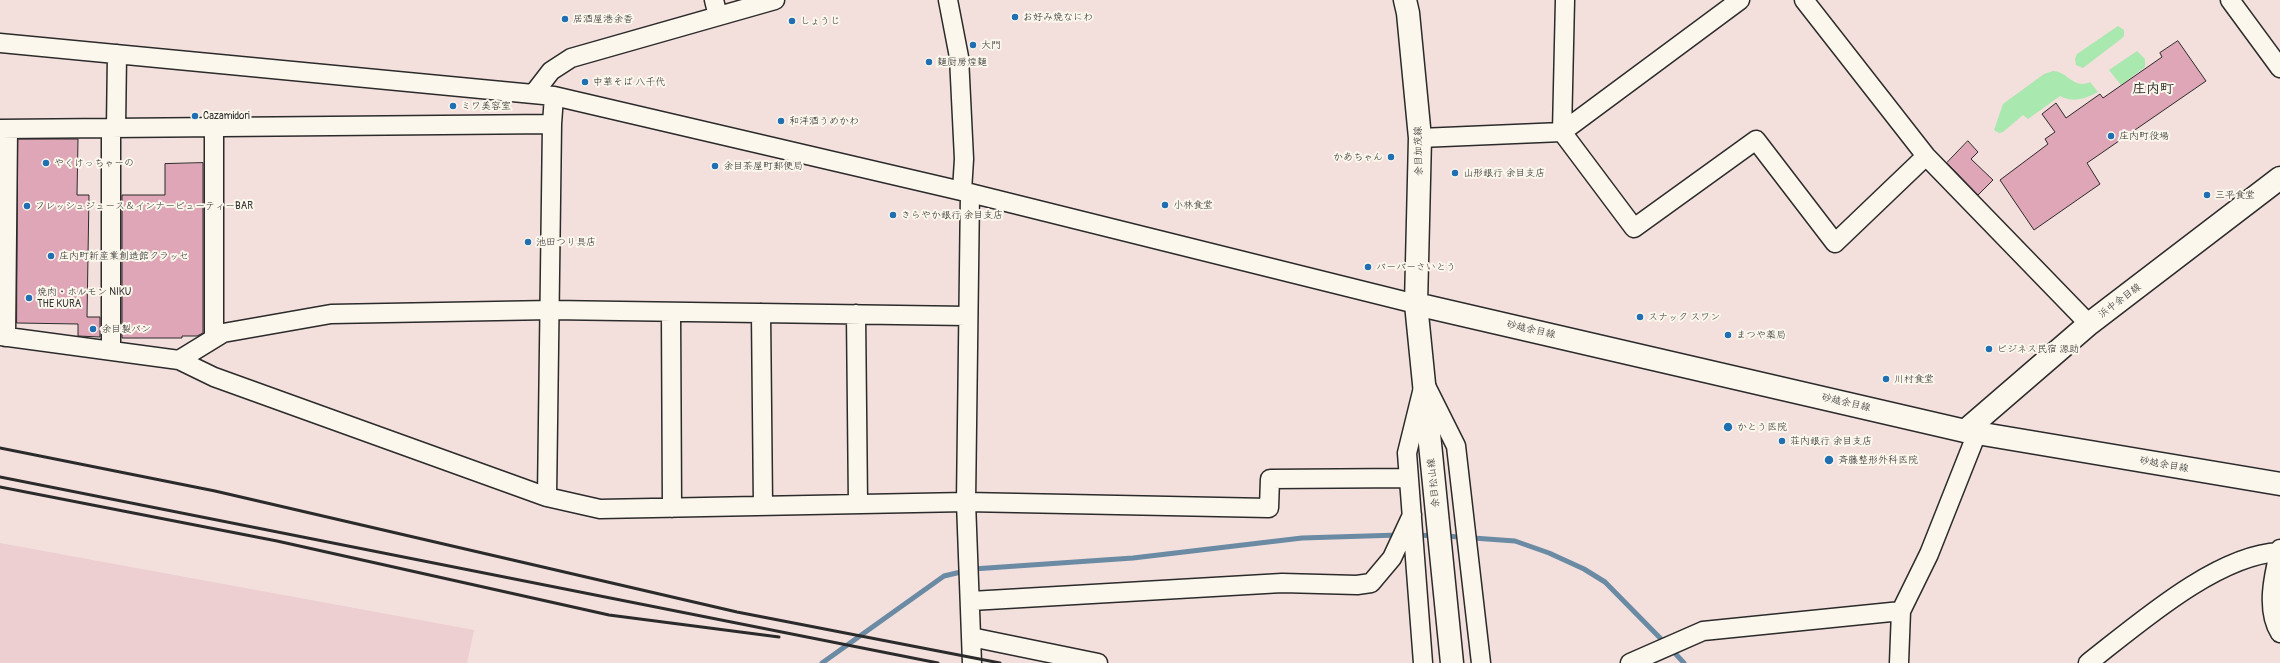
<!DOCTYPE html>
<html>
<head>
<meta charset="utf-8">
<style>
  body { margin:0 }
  canvas { display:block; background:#f3dfdc }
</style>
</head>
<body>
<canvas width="2280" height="663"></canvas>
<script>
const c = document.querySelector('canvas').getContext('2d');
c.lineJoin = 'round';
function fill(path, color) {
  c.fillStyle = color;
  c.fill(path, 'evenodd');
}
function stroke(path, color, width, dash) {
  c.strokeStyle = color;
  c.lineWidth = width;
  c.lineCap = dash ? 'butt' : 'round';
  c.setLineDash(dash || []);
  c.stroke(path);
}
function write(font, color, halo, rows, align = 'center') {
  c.font = font + ' Pangolin,"Klee One",sans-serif';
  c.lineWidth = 4;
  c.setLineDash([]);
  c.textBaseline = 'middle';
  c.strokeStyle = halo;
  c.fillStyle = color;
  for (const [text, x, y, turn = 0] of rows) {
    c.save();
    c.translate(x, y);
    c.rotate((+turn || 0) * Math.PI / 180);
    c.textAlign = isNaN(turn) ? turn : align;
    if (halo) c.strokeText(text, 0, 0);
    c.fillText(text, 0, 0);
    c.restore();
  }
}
const built = new Path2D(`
  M0,543L474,630L467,663H0Z`);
const green = new Path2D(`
  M2118,26L2124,30V36L2121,39L2083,68L2076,65L2075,59L2077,54Z
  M2137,51L2145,59V67L2121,85L2109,70Z
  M2053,71C2067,71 2074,90 2090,82L2098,92C2085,99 2073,103 2060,96L2028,119L2023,115L2003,132L1999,133L1994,130L2003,104L2044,74Z`);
const stream = new Path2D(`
  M1417,535L1435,536
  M1445,536L1515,541L1549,553L1584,569L1605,582L1666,644
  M973,569L1133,558L1302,538L1399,535
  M1671,649L1684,663
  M822,663L944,576L965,571`);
const building = new Path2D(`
  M2178,41L2206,81L2087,163L2100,184L2034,230L2000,180L2048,144L2045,139L2055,132L2042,114L2056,103L2066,118L2100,94L2103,98L2162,57L2160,53Z
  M18,139H78L77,195H89L87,317H100V337L78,336V324L17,323Z
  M1968,141L1978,152L1971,159L1993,180L1978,195L1947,163Z
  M203,163V333L197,336H182V338H122V195H165V164Z`);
const minor = new Path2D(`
  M714,0L718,16
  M948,0L959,57L964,159L962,191
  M1565,0L1562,132L1634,228L1756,140L1835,243L1926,156
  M1804,0L1926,156L2089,324
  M2230,0L2280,68
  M0,43L554,96L970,193L1416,304
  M534,93L551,71L571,58L775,0
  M214,127V338
  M116,128L117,54
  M0,129L552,124
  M1420,138L1562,132L1740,0
  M970,193L966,502L972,663
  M671,312L672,508
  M761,313L763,506
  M856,314L858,504
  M0,336L179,360L214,377L547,497L600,509L966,502L1269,508L1270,479L1409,478
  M6,337L8,130
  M111,350V128
  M179,360L223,333L331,314L551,310L967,316
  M1427,388L1456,446L1481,663
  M1422,392L1407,453L1423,663
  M547,497L552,124L554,96
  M2280,549C2274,574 2265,609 2280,633
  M971,601L1282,583L1357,585L1371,583L1392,558L1412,515
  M971,637L1098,663
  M1630,663L1703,631L1901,611
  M1899,663L1901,611L1929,554L1977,433
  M2088,663C2137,625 2216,555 2279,552`);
const major = new Path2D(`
  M1405,0L1408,13L1420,138L1416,304L1452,663
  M1416,304L1965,431L2280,484
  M1965,431L2089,324L2280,178`);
const rail = new Path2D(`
  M0,448L215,491L737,612L1000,663
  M0,477L938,663
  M0,487L277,541L609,615L779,637`);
const markers = [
  [1015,17,4,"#1f6fb2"],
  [565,19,4,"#1f6fb2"],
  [792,21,4,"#1f6fb2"],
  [973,45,4,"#1f6fb2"],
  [929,62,4,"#1f6fb2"],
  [585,82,4,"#1f6fb2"],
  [453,106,4,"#1f6fb2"],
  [195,116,4,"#1f6fb2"],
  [781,121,4,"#1f6fb2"],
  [2111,136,4,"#1f6fb2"],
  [1391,157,4,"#1f6fb2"],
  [46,163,4,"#1f6fb2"],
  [715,166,4,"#1f6fb2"],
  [1455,173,4,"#1f6fb2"],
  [2207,195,4,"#1f6fb2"],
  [1165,205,4,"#1f6fb2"],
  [27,206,4,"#1f6fb2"],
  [893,215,4,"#1f6fb2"],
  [528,242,4,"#1f6fb2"],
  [51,256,4,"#1f6fb2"],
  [1368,267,4,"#1f6fb2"],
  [29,298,4,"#1f6fb2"],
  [1640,317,4,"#1f6fb2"],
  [93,329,4,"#1f6fb2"],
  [1728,335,4,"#1f6fb2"],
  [1989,349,4,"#1f6fb2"],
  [1886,379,4,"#1f6fb2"],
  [1728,427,5,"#1f6fb2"],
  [1782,441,4,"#1f6fb2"],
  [1829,460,5,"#1f6fb2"]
];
const poiNames = [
  ["お好み焼なにわ",1023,17],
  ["居酒屋港余香",573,19],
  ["しょうじ",800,21],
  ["大門",981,45],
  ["麺厨房煌麺",937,62],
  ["中華そば 八千代",593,82],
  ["ミワ美容室",461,106],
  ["Cazamidori",203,116],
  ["和洋酒うめかわ",789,121],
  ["庄内町役場",2119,136],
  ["かあちゃん",1383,157,"right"],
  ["やくけっちゃーの",54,163],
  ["余目茶屋町郵便局",723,166],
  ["山形銀行 余目支店",1463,173],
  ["三平食堂",2215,195],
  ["小林食堂",1173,205],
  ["フレッシュジュース＆インナービューティーBAR",35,206],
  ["きらやか銀行 余目支店",901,215],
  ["池田つり具店",536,242],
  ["庄内町新産業創造館クラッセ",59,256],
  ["バーバーさいとう",1376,267],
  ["焼肉・ホルモン NIKU",37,292],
  ["THE KURA",37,304],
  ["スナック スワン",1648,317],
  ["余目製パン",101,329],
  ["まつや薬局",1736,335],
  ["ビジネス民宿 源助",1997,349],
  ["川村食堂",1894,379],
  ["かとう医院",1737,427],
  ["荘内銀行 余目支店",1790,441],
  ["斉藤整形外科医院",1838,460]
];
const streetNames = [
  ["余目加茂線",1419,151,-91],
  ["浜中余目線",2120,301,-37],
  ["砂越余目線",1531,330,13],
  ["砂越余目線",1846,403,13],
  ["砂越余目線",2164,465,10],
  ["余目松山線",1434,483,-96]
];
const districtNames = [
  ["庄内町",2153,89]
];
fill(built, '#edced1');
fill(green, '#a9e8af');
stroke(stream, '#6b8ba4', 5);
fill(building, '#dfa6b7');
stroke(building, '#2b2b2b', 1);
stroke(minor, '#2b2b2b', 21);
stroke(major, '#2b2b2b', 25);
stroke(minor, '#fbf7ec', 18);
stroke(major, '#fbf7ec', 22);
stroke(rail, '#2b2b2b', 3);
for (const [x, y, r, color] of markers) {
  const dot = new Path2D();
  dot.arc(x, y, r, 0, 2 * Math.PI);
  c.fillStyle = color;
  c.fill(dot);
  stroke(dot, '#fbf7ec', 1.5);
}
write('10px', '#2b2b2b', '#fbf7ec', poiNames, 'left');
write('10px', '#2b2b2b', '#fbf7ec', streetNames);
write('bold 14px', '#2b2b2b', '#fbf7ec', districtNames);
</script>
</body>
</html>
